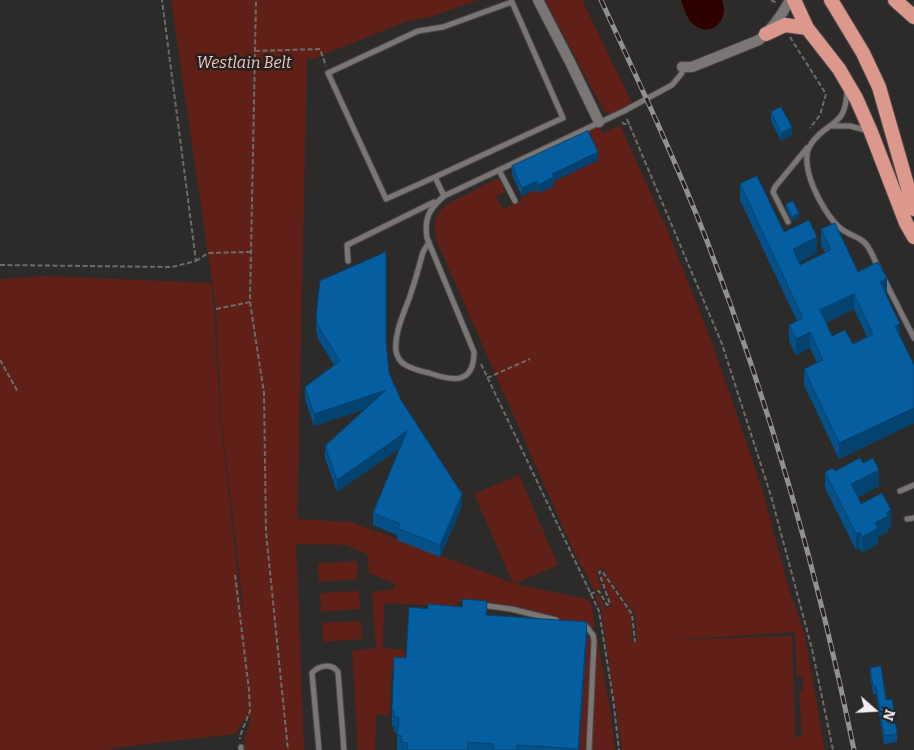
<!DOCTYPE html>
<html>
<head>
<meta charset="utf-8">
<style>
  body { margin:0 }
  #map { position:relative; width:914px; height:750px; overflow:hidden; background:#2d2b2a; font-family:Bitter,serif }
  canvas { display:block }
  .north { position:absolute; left:849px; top:685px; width:50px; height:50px; -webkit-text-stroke:4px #242120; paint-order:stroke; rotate:109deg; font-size:14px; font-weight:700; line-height:20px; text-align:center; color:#f1efef }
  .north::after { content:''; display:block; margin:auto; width:18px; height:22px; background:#f1efef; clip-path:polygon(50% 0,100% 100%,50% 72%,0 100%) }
</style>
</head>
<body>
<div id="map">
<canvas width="914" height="750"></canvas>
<div class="north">N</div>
</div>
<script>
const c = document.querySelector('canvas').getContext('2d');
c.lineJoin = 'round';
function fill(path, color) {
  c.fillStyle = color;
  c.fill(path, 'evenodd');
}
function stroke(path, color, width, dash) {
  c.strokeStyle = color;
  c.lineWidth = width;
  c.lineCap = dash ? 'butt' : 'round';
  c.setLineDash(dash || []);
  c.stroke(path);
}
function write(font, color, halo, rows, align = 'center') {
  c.font = font + ' Bitter,serif';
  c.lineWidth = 5;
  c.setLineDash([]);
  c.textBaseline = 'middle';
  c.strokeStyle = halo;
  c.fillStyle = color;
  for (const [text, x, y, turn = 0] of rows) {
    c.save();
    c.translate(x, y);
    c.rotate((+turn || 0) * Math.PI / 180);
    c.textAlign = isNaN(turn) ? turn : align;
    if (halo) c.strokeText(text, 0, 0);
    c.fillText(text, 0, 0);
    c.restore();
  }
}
const green = new Path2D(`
  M171,0H478L430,17L408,21L315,58L307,59L297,519L351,522L513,583L474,494L519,475L558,565L514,584L588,599L592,606L595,628L456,601L457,607L384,603L383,648L405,650L404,669H392L389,715H376L375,750H358L352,651L376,648L372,592L395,589V584L369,573L368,555L346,545L296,544L304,750H245L244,740L251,718L246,717L235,734L111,748V750H0V279L46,276L211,283L214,307L220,414L240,595L245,621L221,416L216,309Z
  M545,0H582L632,103L611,114L605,113Z
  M620,125L669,234L712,343L761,485L790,593L804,632L825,750H622L601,609L595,596L598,594L606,608L612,606L601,574L603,573L631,614L632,642L637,641L635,614L602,568L596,571L602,588L595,591L574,552L437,242C429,212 444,205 467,194C478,188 488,183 499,178L505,192L496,197L503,209L521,201L522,196L597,161L585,132L599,126L603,134ZM795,632L797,676L803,677V690L799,692L802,735L795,738L792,636L673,640Z
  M357,561L358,579L319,582L318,563Z
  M359,591L360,609L321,612L320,593Z
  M361,621L362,639L323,642L322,623Z
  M597,637L611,715L615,750H579L587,638Z`);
const water = new Path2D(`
  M681,0H722C730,19 712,39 694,25C687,20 684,8 681,0Z`);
const path = new Path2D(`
  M771,0L777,3
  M790,37L826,94L820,115L810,128
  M255,51L320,49L326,66
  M627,119L722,344L771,496L812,649L833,750
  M622,122L624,124H630
  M196,261L208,253L251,252
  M0,265L172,267L196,261L162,0
  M250,302L264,393L266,532L288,750
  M216,309L250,302L256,0
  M0,360L18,392
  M481,364L599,611L613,698L619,750
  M487,378L530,359
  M235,575L249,690L250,711L240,736V739
  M590,594L599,591L607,605L610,604L599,572L602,571L632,614L635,642`);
const service = new Path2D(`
  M847,90C846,129 828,119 811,144C797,164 822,211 838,226C845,234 856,235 864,242C871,248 874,260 879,269
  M833,126H850L869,131
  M499,170L515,201
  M435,177L563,118L512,2L443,27L418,31L328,73L386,199L435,177L444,196
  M788,222L773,192L775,187L807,148
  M429,242L423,252C419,267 415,281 410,296C404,313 394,333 396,351C397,356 399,361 404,364C411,369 420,371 429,373C452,381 474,385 474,352L427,238C424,218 429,209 444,196L624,111L672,85L682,73V67
  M348,261L347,245L434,202
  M885,281L914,338
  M900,491L914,485
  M907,519L914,518
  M481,605L511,609L556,620
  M582,624L585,625L593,635L594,641L589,750
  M241,747V750
  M319,750L312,673C319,665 332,663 338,672L344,750`);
const minor = new Path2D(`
  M538,0L570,62L599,122
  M682,67H692L759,40C772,29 782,15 790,0`);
const trunk = new Path2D(`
  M794,0L807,28L839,69L856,98L871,132L906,223L914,237
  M831,0L863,53L879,87L914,209
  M895,0L914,17
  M766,34L785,25L807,28`);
const rail = new Path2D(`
  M601,0C638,80 675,159 707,241C770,406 819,577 854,750`);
const wall = new Path2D(`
  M771,112L792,135L781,141L771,121Z
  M598,160L554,181V186L538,193L537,189L522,196L512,175V166Z
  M740,184L784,232L817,253L799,262L800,265L825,253L821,245V229L858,272L887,294L886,295L900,336L914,365V423L839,459L804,385V369L817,363L810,348L796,355L789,341V325L797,321L740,200ZM854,309L867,337L853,344L832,336L826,323Z
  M786,204L799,217L792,221L786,208Z
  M316,317L386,342L389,373L401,400L462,507L440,557L397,540V535L373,525V513L400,448L337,492L325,458V446L365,409L314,426L305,399V387L334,365L318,339L316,329Z
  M863,463L879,486L858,497L861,504L891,526L888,528V532L878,537V544L862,553L860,548L856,550L825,488V472L835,471Z
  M487,615L587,638L579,750H397V733L394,732V727L392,726V710L406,658Z
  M870,668L886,700L897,734V742L884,744L876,694H873L870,676Z`);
const shadedWall = new Path2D(`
  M792,127V135L781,141V133Z
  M598,152V160L554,181V186L538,193V185L552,174Z
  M537,181V189L522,196V188Z
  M799,213V217L792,221V217Z
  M817,237V253L793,265V249Z
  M887,278V294L880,298V282Z
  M854,294V309L820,326V310Z
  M900,324V340L895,326Z
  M810,332V348L796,355V339Z
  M386,390V402L314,426V414Z
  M914,408V423L839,459V443Z
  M407,431V443L337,492V480Z
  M879,470V486L851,500V484Z
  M462,494V507L440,557V545Z
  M891,510V526L888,528V532L878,537V544L862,553V537L886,513Z
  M860,532V548L856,550V534Z
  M587,622V638L579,750H578Z`);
const building = new Path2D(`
  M781,107L792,127L781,133L771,112Z
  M588,131L598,152L552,174L554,177L538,185L537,181L522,188L512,166Z
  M757,176L784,232L809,220L817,237L793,249L800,265L831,250L821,229L835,223L858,272L878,262L887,278L880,282L900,324L895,326L914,365V408L839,443L804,369L823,360L810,332L796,339L789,325L803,318L740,184ZM854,294L873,334L853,344L845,330L832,336L820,310Z
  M793,201L799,213L792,217L786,204Z
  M386,252V341L389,373L401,400L462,494L440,545L397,528L400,524L373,513L407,431L337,480L325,446L386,390L314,414L305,387L340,361L318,326L316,317L320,281Z
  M860,458L863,463L873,458L879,470L851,484L861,504L882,493L891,510L886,513L888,516L875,523L878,528L862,537L860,532L856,534L825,472L833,468L835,471Z
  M463,599L487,601L486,615L587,622L578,749L517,745V750H493L494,744L468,742V750H407L408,743L401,742L402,736L397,735L399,718L394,716V711L392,710L394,657L406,658L409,607L428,609V604L462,607Z
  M881,666L886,700L892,699L897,734L884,736L876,686H873L870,668Z`);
const parkNames = [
  ["Westlain Belt",244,64]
];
fill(green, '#602018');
fill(water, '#2e0100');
stroke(service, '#4b4848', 7);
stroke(minor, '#4b4848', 12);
stroke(trunk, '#4b4848', 16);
stroke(path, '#6e6c6b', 2, [5, 2.5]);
stroke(service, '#797675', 5);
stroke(minor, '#797675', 10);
stroke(trunk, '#dc988d', 14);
stroke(rail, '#939190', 5);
stroke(rail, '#242120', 3, [9]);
fill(wall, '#045189');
fill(shadedWall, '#04426f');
fill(building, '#055e9f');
stroke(building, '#04426f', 1);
write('italic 16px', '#f8c3b9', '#242120', parkNames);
</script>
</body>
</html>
